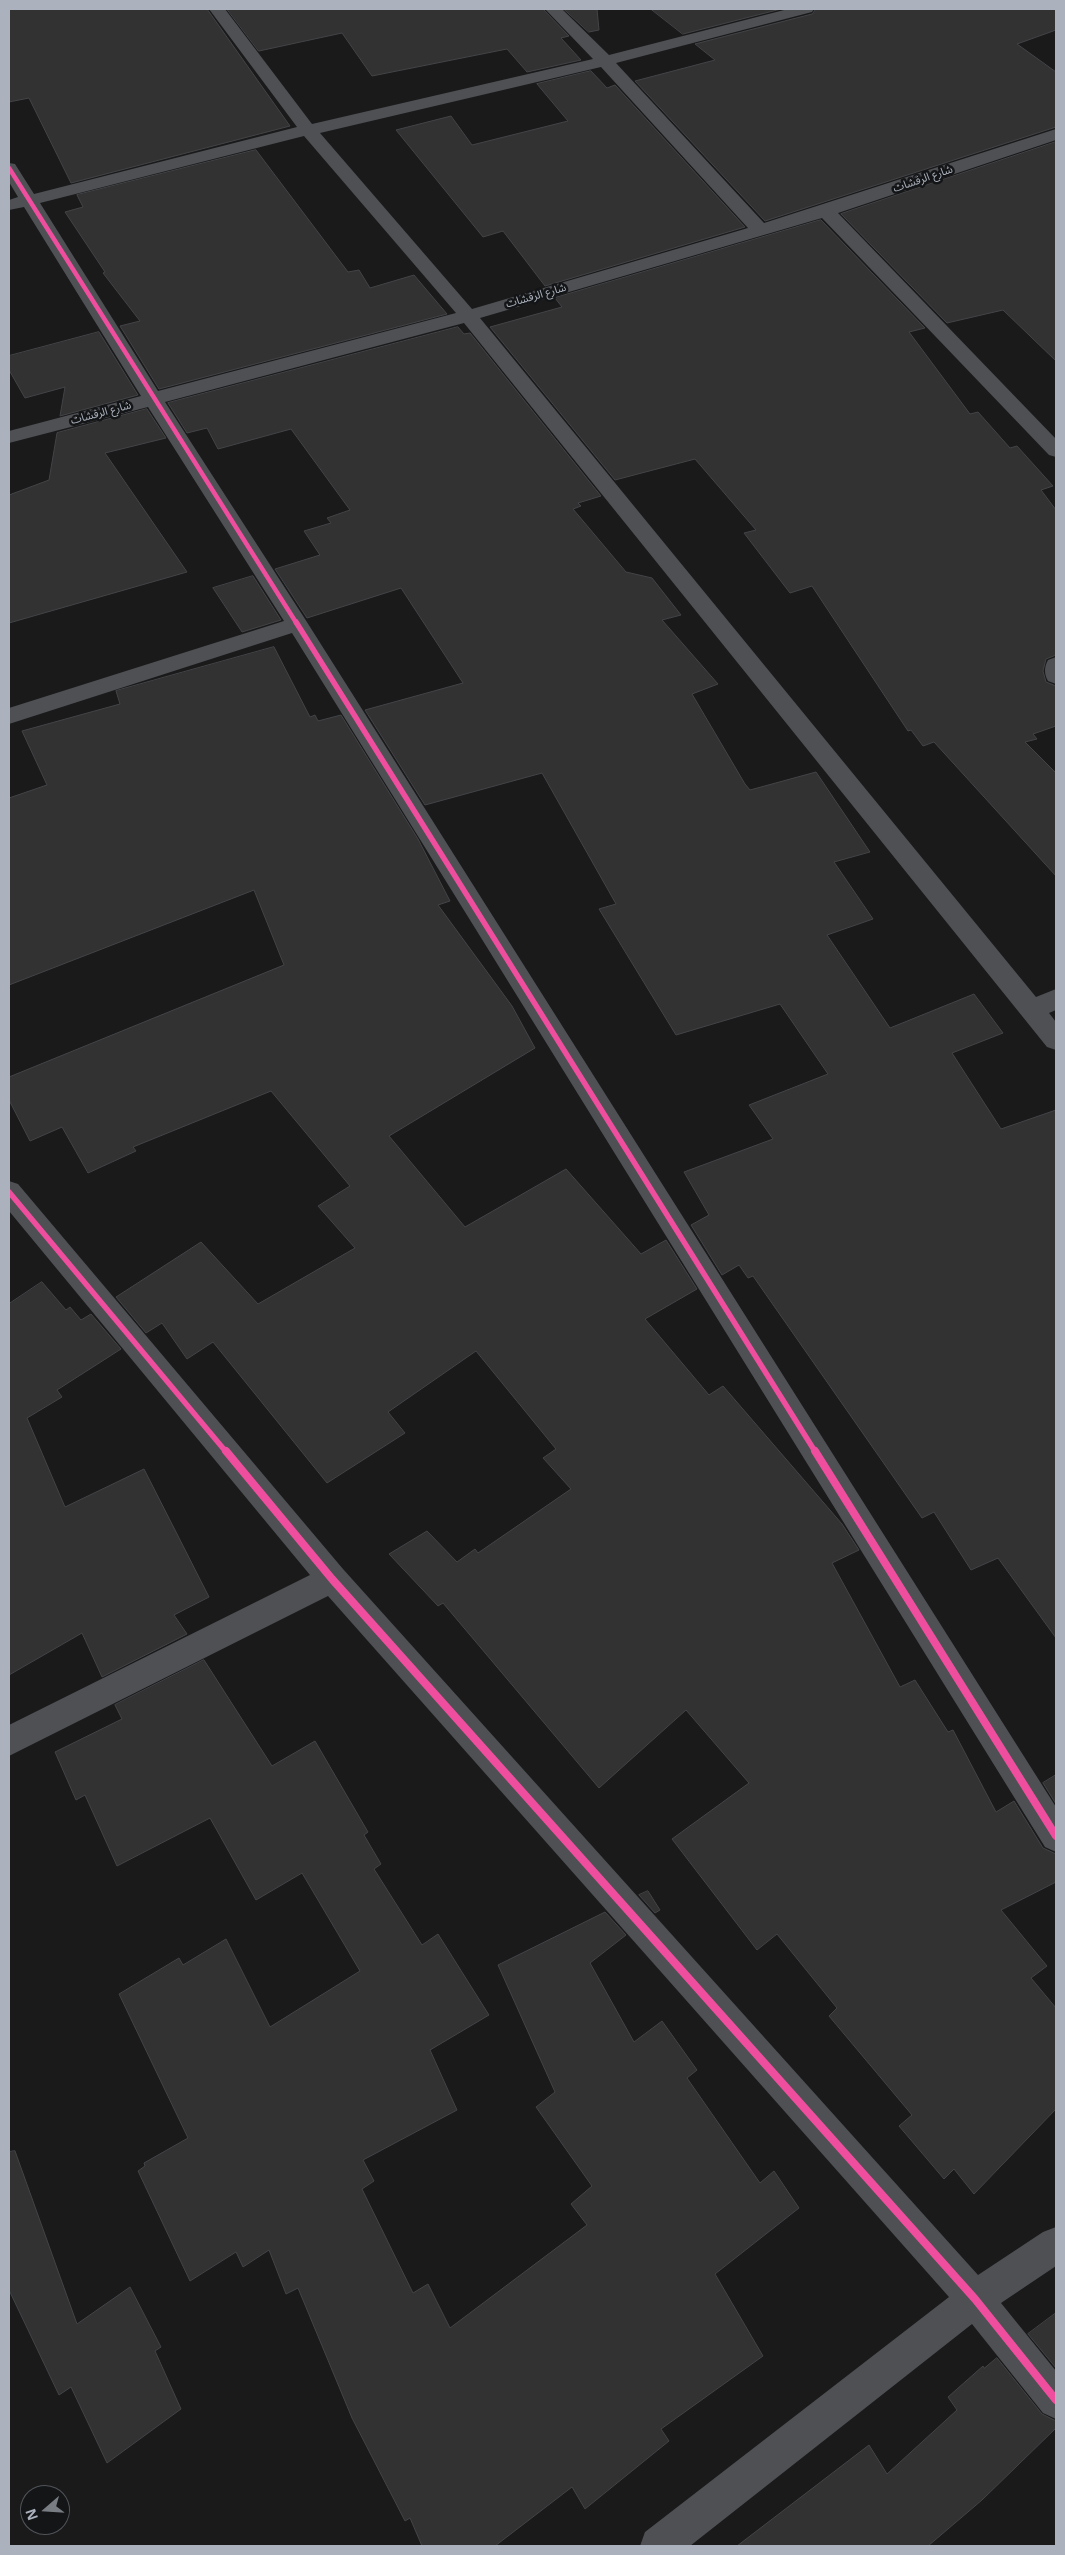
<!DOCTYPE html>
<html>
<head>
<meta charset="utf-8">
<style>
  body { margin:0 }
  #map { position:relative; width:1065px; height:2555px; overflow:hidden; background:#1a1a1b; font-family:"Noto Sans",sans-serif }
  canvas { display:block }
  .frame { position:absolute; inset:0; border:10px solid #abb2bd; pointer-events:none }
  .north { position:absolute; left:20px; top:2485px; width:50px; height:50px; box-sizing:border-box; background:#141517; border:1px solid #505459; border-radius:50%; rotate:251deg; font-size:14px; font-weight:700; line-height:20px; text-align:center; color:#abb2bd }
  .north::after { content:''; display:block; margin:auto; width:18px; height:22px; background:#787d84; clip-path:polygon(50% 0,100% 100%,50% 72%,0 100%) }
</style>
</head>
<body>
<div id="map">
<canvas width="1065" height="2555"></canvas>
<div class="frame"></div>
<div class="north">N</div>
</div>
<script>
const c = document.querySelector('canvas').getContext('2d');
c.lineJoin = 'round';
function fill(path, color) {
  c.fillStyle = color;
  c.fill(path, 'evenodd');
}
function stroke(path, color, width, dash) {
  c.strokeStyle = color;
  c.lineWidth = width;
  c.lineCap = dash ? 'butt' : 'round';
  c.setLineDash(dash || []);
  c.stroke(path);
}
function write(font, color, halo, rows, align = 'center') {
  c.font = font + ' "Noto Sans","Noto Sans Arabic",sans-serif';
  c.lineWidth = 5;
  c.setLineDash([]);
  c.textBaseline = 'middle';
  c.strokeStyle = halo;
  c.fillStyle = color;
  for (const [text, x, y, turn = 0] of rows) {
    c.save();
    c.translate(x, y);
    c.rotate((+turn || 0) * Math.PI / 180);
    c.textAlign = isNaN(turn) ? turn : align;
    if (halo) c.strokeText(text, 0, 0);
    c.fillText(text, 0, 0);
    c.restore();
  }
}
const building = new Path2D(`
  M9,9H207L290,126L71,183L29,98L9,102Z
  M227,9H543L569,36L561,38L581,60L527,72L507,49L372,76L342,33L259,51Z
  M564,9H597L599,30L589,32Z
  M651,9H781L683,34Z
  M816,9H1056V30L1017,44L1056,72V127L765,221L635,81L715,60L695,44L812,14Z
  M591,71L607,88L615,85L745,227L545,286L503,231L483,237L396,130L451,116L472,145L568,121L537,84Z
  M1056,142V361L1003,310L947,323L841,214Z
  M256,150L348,272L359,270L370,288L414,275L447,314L159,389L120,326L140,321L103,273L105,272L65,212L83,207L77,195Z
  M821,220L925,328L909,332L970,414L978,412L1010,448L1017,446L1053,486L1041,490L1056,510V655L1046,659L1043,671L1046,682L1056,686V726L1033,734L1037,739L1025,742L1056,773V876L934,742L923,746L911,730L908,731L812,586L790,593L744,533L756,530L695,459L615,480L490,327L562,307L555,298Z
  M458,327L464,334L470,333L601,496L578,503L581,506L573,509L626,572L652,578L681,615L662,620L718,684L692,694L745,784L750,790L816,772L870,852L834,862L873,919L827,935L890,1028L974,994L1003,1033L952,1053L1001,1129L1056,1110V1638L998,1558L971,1570L934,1512L922,1518L753,1276L748,1278L739,1265L722,1275L691,1225L709,1215L684,1172L773,1139L749,1105L828,1074L780,1004L676,1035L599,909L616,904L542,773L425,805L365,710L463,683L401,588L307,618L275,569L320,555L304,531L331,523L327,518L350,510L291,429L218,449L207,428L187,433L168,403Z
  M99,332L138,395L60,416L65,387L25,398L9,370V356Z
  M147,409L166,438L105,453L187,572L9,623V495L49,480L57,433Z
  M253,576L281,620L242,632L213,588Z
  M274,647L310,717L315,715L318,721L341,715L418,839L450,901L438,905L512,1006L535,1048L389,1136L465,1227L566,1169L641,1254L666,1240L697,1289L645,1319L709,1395L723,1386L842,1524L859,1550L832,1563L900,1687L915,1680L948,1732L953,1730L996,1812L1014,1801L1043,1848L1056,1854V1882L1001,1910L1047,1966L1031,1978L1056,2008V2109L974,2194L954,2169L944,2179L899,2126L912,2115L829,2016L837,2008L777,1934L757,1950L672,1839L749,1783L686,1710L599,1788L443,1603L438,1606L389,1554L427,1531L457,1562L475,1549L478,1553L571,1489L543,1458L556,1449L476,1351L388,1412L405,1433L327,1483L213,1342L187,1359L162,1323L146,1333L116,1297L201,1242L258,1304L355,1248L318,1206L350,1186L271,1091L133,1147L136,1151L88,1173L62,1127L30,1141L9,1100V1077L284,965L254,890L9,985V798L47,785L22,731L120,704L116,691Z
  M42,1282L66,1310L70,1307L81,1320L91,1314L121,1349L57,1390L62,1397L27,1418L65,1507L144,1469L209,1597L174,1615L187,1634L102,1677L82,1633L9,1675V1304Z
  M204,1660L272,1766L315,1741L368,1832L364,1835L381,1864L374,1869L422,1945L438,1934L489,2015L430,2050L457,2110L363,2160L374,2181L362,2189L413,2293L428,2284L450,2328L587,2225L571,2204L592,2186L536,2107L555,2092L498,1965L605,1912L626,1935L590,1963L634,2042L662,2021L697,2070L687,2078L760,2183L774,2171L799,2208L715,2274L763,2356L661,2429L669,2441L585,2509L572,2487L495,2546H422L410,2518L405,2521L352,2418L298,2288L286,2294L269,2250L243,2267L236,2252L190,2281L138,2171L145,2166L144,2163L188,2138L119,1994L179,1958L183,1965L226,1939L270,2027L360,1971L302,1873L256,1900L210,1818L117,1866L85,1795L76,1800L55,1752L122,1719L115,1705Z
  M1056,1775V1804L1043,1783Z
  M648,1891L660,1910L655,1913L639,1895Z
  M15,2151L77,2324L130,2287L161,2347L155,2351L181,2409L107,2463L71,2387L59,2395L9,2290V2152Z
  M1056,2313V2368L1028,2334Z
  M997,2358L1042,2414L1056,2421V2428L982,2500L928,2546H737L869,2445L887,2474L957,2410L948,2397L983,2366L984,2368Z`);
const street = new Path2D(`
  M209,9H225L312,124L593,59L545,9H562L609,55L788,9H814L812,12L616,63L764,223L1056,129V140L838,213L1056,439V457L1049,455L822,218L480,318L1036,997L1056,989V1010L1049,1013L1056,1022V1050L1047,1047L464,323L165,402L305,619L1056,1807V1852L1045,1847L292,633L9,724V708L284,621L148,407L9,443V431L141,396L24,207L9,210V200L18,197L9,182V163L15,164L34,194L297,127ZM601,67L748,228L472,309L320,133ZM304,136L456,313L158,391L40,203Z
  M1056,657V684L1048,681C1044,674 1044,667 1048,660Z
  M9,1181L18,1184L343,1569L978,2275L1043,2232L1056,2227V2266L1001,2303L1056,2371V2419L1043,2413L972,2324L690,2546H640L645,2532L949,2297L328,1596L9,1756V1725L310,1575L9,1211Z`);
const cyclewayFar2 = new Path2D(`
  M9,168L297,624`);
const cyclewayFar1 = new Path2D(`
  M296,622L816,1453
  M9,1192L227,1453`);
const cycleway = new Path2D(`
  M226,1451L332,1579L975,2299L1056,2400
  M815,1451L1056,1836`);
const farStreetnames = [
  ["شارع الرقشات",923,179,-19],
  ["شارع الرقشات",536,296,-16],
  ["شارع الرقشات",101,413,-15]
];
fill(building, '#323233');
stroke(building, '#434447', 1);
fill(street, '#4e5054');
stroke(cyclewayFar2, '#ef4d9e', 4.5);
stroke(cyclewayFar1, '#ef4d9e', 5.5);
stroke(cycleway, '#ef4d9e', 8);
write('11px', '#abb2bd', '#141517', farStreetnames);
</script>
</body>
</html>
